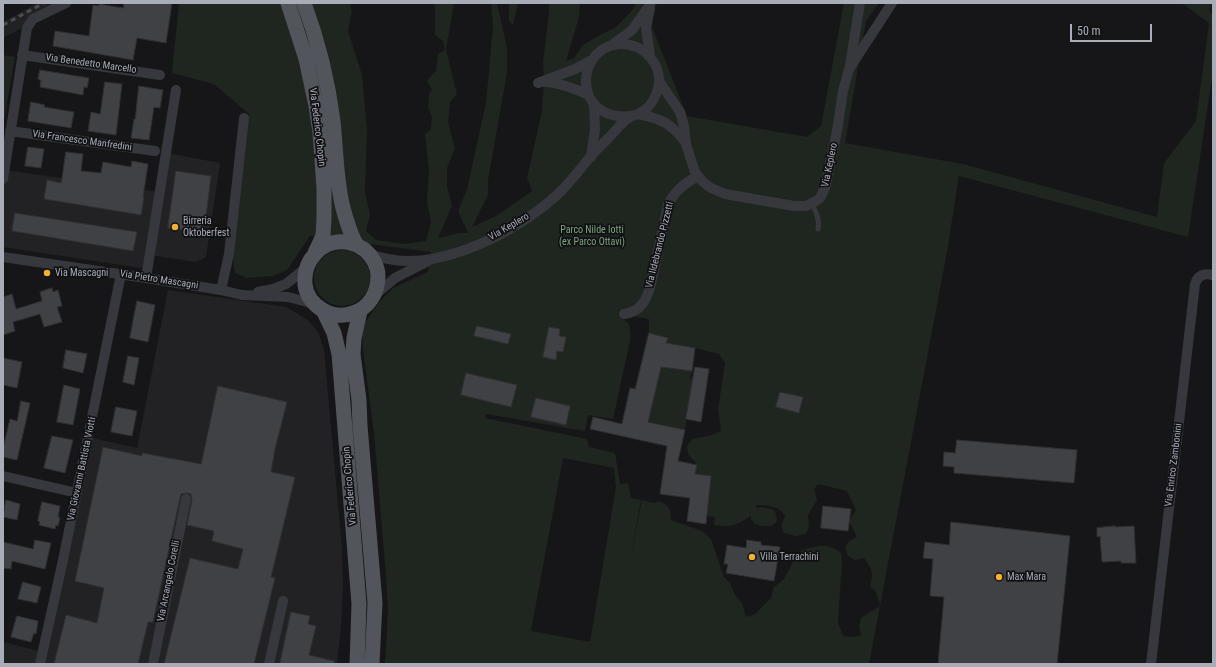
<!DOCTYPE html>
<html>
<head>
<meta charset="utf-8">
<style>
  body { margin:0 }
  #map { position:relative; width:1216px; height:667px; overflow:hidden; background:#161618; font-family:"Roboto Condensed",sans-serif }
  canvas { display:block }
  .frame { position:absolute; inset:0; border:4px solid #a8adb8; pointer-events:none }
  .scale { position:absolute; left:1070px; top:24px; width:82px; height:18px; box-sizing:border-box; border:2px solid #a8adb8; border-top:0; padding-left:5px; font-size:12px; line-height:14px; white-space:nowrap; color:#a8adb8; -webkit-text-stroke:3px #111113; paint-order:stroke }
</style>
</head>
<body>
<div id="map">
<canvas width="1216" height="667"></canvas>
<div class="frame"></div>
<div class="scale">50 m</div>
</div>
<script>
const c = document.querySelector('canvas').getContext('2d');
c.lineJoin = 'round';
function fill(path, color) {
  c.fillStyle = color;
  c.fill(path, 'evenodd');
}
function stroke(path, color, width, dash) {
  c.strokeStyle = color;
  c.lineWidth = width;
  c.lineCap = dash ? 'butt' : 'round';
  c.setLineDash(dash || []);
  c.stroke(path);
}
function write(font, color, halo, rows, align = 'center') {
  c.font = font + ' "Roboto Condensed",sans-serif';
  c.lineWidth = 3.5;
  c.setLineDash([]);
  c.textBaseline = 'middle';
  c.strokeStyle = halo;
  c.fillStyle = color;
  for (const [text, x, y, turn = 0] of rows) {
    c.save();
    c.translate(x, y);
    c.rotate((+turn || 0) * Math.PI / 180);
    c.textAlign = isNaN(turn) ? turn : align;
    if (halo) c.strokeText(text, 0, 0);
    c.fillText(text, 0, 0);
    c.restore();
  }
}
const built = new Path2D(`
  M37,3H61L22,28L3,38V22Z
  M167,153L220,163L206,257L196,262L150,255L147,269L3,247V179L4,170L160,192Z
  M168,290L286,307L308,320L318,332L324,349L342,548L343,588L341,627L337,664H3V642L43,652L88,437L137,448Z`);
const green = new Path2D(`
  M179,3H350L352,11L348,31L362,75L367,130L365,192L370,215L366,231L376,240L403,244L426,241L431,222L427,202L429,170L425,134L431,129L432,117L428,108L429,94L432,90L427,81L436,70L438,54L445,50L443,41L435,35V7L433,3H454L446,50L457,94L450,102L448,122L455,148L447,168V186L452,206L438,238L459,233H468L458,211L467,189L486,103L493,27L491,3H497L507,48V73L488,180V195L472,227L496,216L532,191L527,178L542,111L544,80L543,62L549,12V3H580L579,17L566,61L574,58L583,45L600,35L616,27L631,12L636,3H657L655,7L652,27L687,116L807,137L821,126L844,3H879L866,21L845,143L963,164L1157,217L1164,163L1196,121L1209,23L1182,3H1211L1210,12L1213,15V71L1188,237L959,176L947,252L869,664H385L388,609L386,577L374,433L363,350L362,334L365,323L371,314L380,301L393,288L428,272L431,252L310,236L287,270L273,276L247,278L235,273L233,258L249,114L214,84L172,73ZM617,314L649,319V333L668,338L647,421L685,430L693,379H690L692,371L664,367L669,344L695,348L719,354L725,363L718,409L721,431L708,436L692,439L687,446L688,454L697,465L695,474L711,477L707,516L715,517L714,525C732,528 736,525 751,516V519L755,524C768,529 783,526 774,510L762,507L757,508L756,505H765L779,509L785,516L781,526L784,533L796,536L806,534L809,526L808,515L817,500L814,489L818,484L847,491L856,510L849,521L857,537L849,541L845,547L848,556L855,560L864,558C872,569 874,573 870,586L876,592L880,606L861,618L859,626L861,635L854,637L843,636L838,623L842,561L841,553C826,542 819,546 802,550L794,560L784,579L774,587L771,598L755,614L746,617L742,603L735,595L730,583L724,577L711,539L702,531L671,520C671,509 669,506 660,501L654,503L642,500L630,560L641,500L631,498L628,483L620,484L615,453L589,447L587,439L485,418L486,414L585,431L588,415L613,419L631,336L629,324ZM780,392L803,397L799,412L776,407ZM563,458L614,468L616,487L590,642L531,631Z
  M509,3H518L513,25L509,21Z
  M3,55L15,57L3,127Z
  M314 278a28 28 0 1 1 56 0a28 28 0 1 1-56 0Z`);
const building = new Path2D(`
  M124,3H172L166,43L137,38L133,60L53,46L55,31L89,36L93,5L99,6V4L123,8Z
  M40,70L89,78L87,88L84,87L83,95L40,87L41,80L38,79Z
  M105,82L122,84L116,135L88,131L91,112L100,114Z
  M139,86L163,90L160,108L154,107L149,140L131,138L134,119H135Z
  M31,102L45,105L44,107L74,112L71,128L28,121Z
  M28,147L44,149L41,168L25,166Z
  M66,152L83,154L81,171L101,173L103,162L131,167L132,161L148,164L143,197H144L141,215L44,199L47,180L61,183Z
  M176,171L211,176L204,233L168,228Z
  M15,213L137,232L133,251L12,231Z
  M52,288L53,292L58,290L62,306L57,307L62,322L44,327L40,314L13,322L15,331L3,335V297L12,294L16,309L42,301L40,292Z
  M137,301L155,305L148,342L130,338Z
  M477,326L511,334L508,344L474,336Z
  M549,327L560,329L559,336L566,337L563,352L557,351L556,360L543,357Z
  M649,333L668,338L666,343L695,348L692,371L661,367L648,422L685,430L678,461L697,465L695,474L711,476L706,524L687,521L690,498L660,494L667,446L590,429L593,417L622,424L630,388L635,389Z
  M66,350L87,354L83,373L63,368Z
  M128,356L139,358L134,385L123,382Z
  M3,358L22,362L17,388L3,385Z
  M695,367L709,369L701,422L686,419Z
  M466,373L517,385L511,407L461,395Z
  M64,385L80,389L73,425L57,422Z
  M218,386L287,402L275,449L271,472L295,477L271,577L275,578L254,664H164L190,558L238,569L243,549L212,541L214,531L187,525L192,500L191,494L187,493L181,494L180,498L153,622H148L138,664H54L66,615L97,623L104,588L75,581L103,447L142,456V453L201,464Z
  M780,392L803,397L799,413L776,407Z
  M536,398L570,406L566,425L531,417Z
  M21,401L30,403L17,460L3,457V448L10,419L17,421Z
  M116,407L137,411L132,436L111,432Z
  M52,436L73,440L65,473L44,468Z
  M957,440L1077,450L1074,483L954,473V467L943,466L944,452L955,453Z
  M6,500L20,504L17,520L3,517Z
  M42,502L60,506L58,517L60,518L58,526L56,525L55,529L39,525L40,522L38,521Z
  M823,506L851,509L848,531L821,528Z
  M951,522L1070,536L1057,664H938L944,597L930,596L933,559L923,558L925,542L949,545Z
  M1115,526V527L1134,526L1136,563H1121V561L1102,562L1100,536L1097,537V528Z
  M35,540L51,543L45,569L12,561L11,569L3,568V542L33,549Z
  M747,540L761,542V545L780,547L774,581L726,573L728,564H724L727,545L746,548Z
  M23,582L41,587L37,603L18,599Z
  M291,612L310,616L308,624L316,626L309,655L334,661V664H280Z
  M17,616L38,621L36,634L34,633L31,642L11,637Z`);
const lane = new Path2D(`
  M812,204C816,212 820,220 818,229`);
const street = new Path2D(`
  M650,8L646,27L650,57
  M612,45L632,30L650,5
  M22,55L160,75
  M850,65L860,3
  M659,81L680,112L684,126L686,144L691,160L695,172L703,182L711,188L725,194L794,206H806L816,201L820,198L825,188L837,131L843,91L849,69L892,3
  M544,82C554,81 579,90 588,95
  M538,83L575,69L592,60
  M638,114C662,119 671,123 686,143
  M10,131L155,151
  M591,157L595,129L594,104
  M3,179L27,28L33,19L66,3
  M369,254C389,261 411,263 432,259C476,251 524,225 557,195C570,183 580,169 591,156C599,147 608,139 616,130C620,125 626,119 632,116C634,115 636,115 638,114C647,110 654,101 657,92C666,67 644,42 619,44C573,49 573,123 632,116
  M3,257L146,278L221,290L242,295L288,297L315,304
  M146,278L176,90
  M221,290L229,254L244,118
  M258,292L273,289L286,284L307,267
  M375,295L395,278L428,261
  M624,314C641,312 647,299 651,284L668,205C674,191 685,183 698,176
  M3,476L77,493
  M40,664L63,560L121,274
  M153,664L186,499
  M269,664L283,601
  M1151,664L1195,284C1198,275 1204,273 1213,275`);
const primary = new Path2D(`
  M288,3L306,59L316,106L320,133L324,188V218L323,236L315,253
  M304,3C318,41 328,81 333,121C336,149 336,181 343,208C345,216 352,239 357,245C359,247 362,248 365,250C372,256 378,266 378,276C378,293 369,308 353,313C333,321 307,306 305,284C303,261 321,240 345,242C349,242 353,244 357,245
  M323,310L334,333L339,354L359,604L357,664
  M360,311L354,338L353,354L359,400L360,426L375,603L372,664`);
const rail = new Path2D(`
  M3,25L44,3`);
const markers = [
  [175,227,4,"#f2b134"],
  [47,273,4,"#f2b134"],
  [752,557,4,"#f2b134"],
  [999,577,4,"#f2b134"]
];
const streetNames = [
  ["Via Benedetto Marcello",91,64,8],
  ["Via Federico Chopin",317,127,83],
  ["Via Francesco Manfredini",82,141,8],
  ["Via Keplero",830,165,-78],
  ["Via Keplero",509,227,-30],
  ["Via Ildebrando Pizzetti",660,245,-76],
  ["Via Pietro Mascagni",159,280,9],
  ["Via Enrico Zambonini",1174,465,-83],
  ["Via Giovanni Battista Viotti",82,469,-78],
  ["Via Federico Chopin",350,486,-95],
  ["Via Arcangelo Corelli",169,581,-79]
];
const poiNames = [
  ["Birreria",183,221],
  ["Oktoberfest",183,233],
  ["Via Mascagni",55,273],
  ["Villa Terrachini",760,557],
  ["Max Mara",1007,577]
];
const parkNames = [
  ["Parco Nilde Iotti",592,230],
  ["(ex Parco Ottavi)",592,242]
];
fill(built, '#222225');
fill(green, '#1e261f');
fill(building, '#404145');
stroke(building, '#303034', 1);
stroke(lane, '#37383d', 5);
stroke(street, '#37383d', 10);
stroke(primary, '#53555c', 15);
stroke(rail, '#4a4c52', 3, [5, 4]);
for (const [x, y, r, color] of markers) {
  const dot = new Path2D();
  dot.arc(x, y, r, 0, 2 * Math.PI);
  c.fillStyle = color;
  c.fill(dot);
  stroke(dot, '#111113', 1.5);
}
write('10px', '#a8adb8', '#111113', streetNames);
write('10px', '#a8adb8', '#111113', poiNames, 'left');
write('10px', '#7fa381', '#111113', parkNames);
</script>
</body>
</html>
